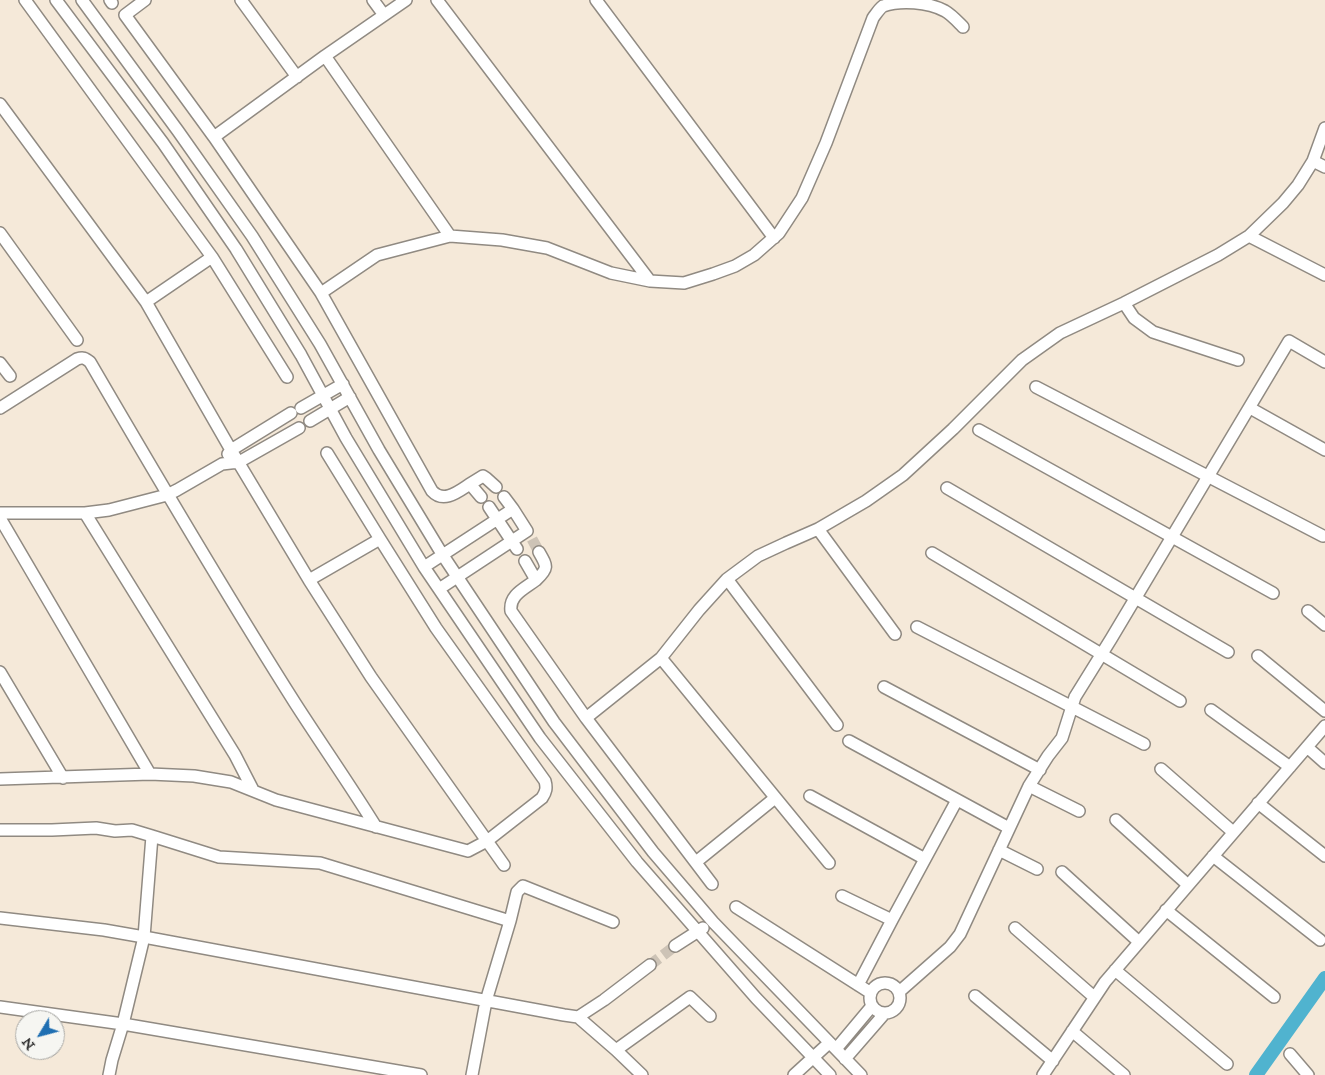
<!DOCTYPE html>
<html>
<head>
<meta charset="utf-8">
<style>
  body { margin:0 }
  #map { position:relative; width:1325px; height:1075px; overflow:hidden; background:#f5e9d9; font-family:"IM FELL DW Pica",serif }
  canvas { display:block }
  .north { position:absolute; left:15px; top:1010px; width:50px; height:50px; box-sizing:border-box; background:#f6f6f2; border:1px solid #a5a5a2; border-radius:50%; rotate:233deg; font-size:14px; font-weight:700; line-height:20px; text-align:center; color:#2b2b2b }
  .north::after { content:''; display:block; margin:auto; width:18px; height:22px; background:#1f6fb2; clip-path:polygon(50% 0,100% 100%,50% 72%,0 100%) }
</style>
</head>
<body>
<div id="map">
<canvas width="1325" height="1075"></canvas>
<div class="north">N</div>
</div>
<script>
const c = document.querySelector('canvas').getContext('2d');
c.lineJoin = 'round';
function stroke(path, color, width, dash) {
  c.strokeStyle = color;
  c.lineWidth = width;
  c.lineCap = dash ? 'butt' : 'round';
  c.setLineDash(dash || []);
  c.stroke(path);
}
const canal = new Path2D(`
  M1256,1075L1325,978`);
const minorTunnel = new Path2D(`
  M532,539L539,552
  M650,965L675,946`);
const minor = new Path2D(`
  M25,0L212,257L287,377
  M56,0L163,143L236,249L301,355L346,438L424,567L540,738L637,862L756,998L830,1075
  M82,0L178,131L252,236L320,344L379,450L442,554L554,722L653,852L713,922L861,1075
  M110,0L112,3
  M145,0L125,15L214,137L321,293L432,491C444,504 459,491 470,484
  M241,0L297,77
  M373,0L384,15
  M437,0L650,281
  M596,0L774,238
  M0,104L146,302L231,450L309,580L371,677L504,865
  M214,137L325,56L406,0
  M1313,161L1325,167
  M0,233L77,340
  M450,236L502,240L547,248L611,273L650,281L684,283L713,274L735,266L754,255L779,233L802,198L826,143L873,18C876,14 879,9 883,6C901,0 928,2 945,11C952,15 958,22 963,27
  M1249,236L1325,275
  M321,293L377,255L450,236L325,56
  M146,302L212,257
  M1124,303L1134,318L1153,332L1238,360
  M0,363L10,376
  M1036,387L1323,536
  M0,408L77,359C83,357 85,358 90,362C157,477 224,591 295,703C322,745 350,785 376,827
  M301,408L343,384
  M1250,408L1325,450
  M310,421L350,397
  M979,430L1273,593
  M228,454L231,450L291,413
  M947,488L1228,652
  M481,497L470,484L483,476L486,478L496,487
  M504,497L513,509
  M489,507L517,549
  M0,513H85L109,510L167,495L177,490L222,464L239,462L299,428
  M85,513L235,755L253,790
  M0,518L150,774
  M818,529L895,634
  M932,553L1180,701
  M525,561L536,580C549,568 547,566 539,552
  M424,567L513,509L527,531L439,589
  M727,579L837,725
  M309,580L380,539
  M536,580C524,589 509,595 511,611L586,718L661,658L699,610L727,579L758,556L786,543L818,529L866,501L903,475L953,429L1022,360L1060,333L1124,303L1218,255L1249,236L1283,203L1298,185L1313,161L1325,128
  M1308,611L1325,625
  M917,627L1144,744
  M1258,656L1325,711
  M661,658L829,863
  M0,672L63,778
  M884,687L1040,770
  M1211,710L1290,767
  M586,718L712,884
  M849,741L1009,828
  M1307,747L1325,763
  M1161,769L1233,832
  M0,779L150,774L194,776L231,782L276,800L468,851L487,841L542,798C546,792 547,788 545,781L436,628L380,539L327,453
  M1029,786L1079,811
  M810,796L925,859
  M1258,803L1325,856
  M1116,820L1188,885
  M0,830H52L96,828L115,831L132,830L152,836L219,857L320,863L510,921
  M999,850L1037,869
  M1213,856L1320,940
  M696,862L775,798
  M1062,872L1139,942
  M842,896L892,920
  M736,907L871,993
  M1166,910L1274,997
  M0,918L104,930L144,937L564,1015L578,1017L604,1000L650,965
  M1015,928L1094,997
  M675,946L703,928
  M1115,970L1227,1064
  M870 998a15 15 0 1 1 30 0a15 15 0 1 1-30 0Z
  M858,985L892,920L957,800
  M899,992L950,947L960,934L1029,786L1048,756L1062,738L1075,697L1111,639L1289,341L1325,362
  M975,996L1053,1061
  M0,1007L123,1024L421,1075
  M578,1017L616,1050L642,1075
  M1072,1031L1124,1075
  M836,1049L872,1006
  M616,1050L690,997L710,1016
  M1290,1054L1308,1075
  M845,1059L885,1013
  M109,1075L112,1060L123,1024L144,937L152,836
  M472,1075L486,1001L510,921L517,892L523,886L613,922
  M794,1075L829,1043
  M1043,1075L1105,982L1325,726`);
stroke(canal, '#50b3cf', 14);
stroke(minorTunnel, '#cdc3b6', 11, [11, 5.5]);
stroke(minor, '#908a82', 14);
stroke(minor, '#fff', 11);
</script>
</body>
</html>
